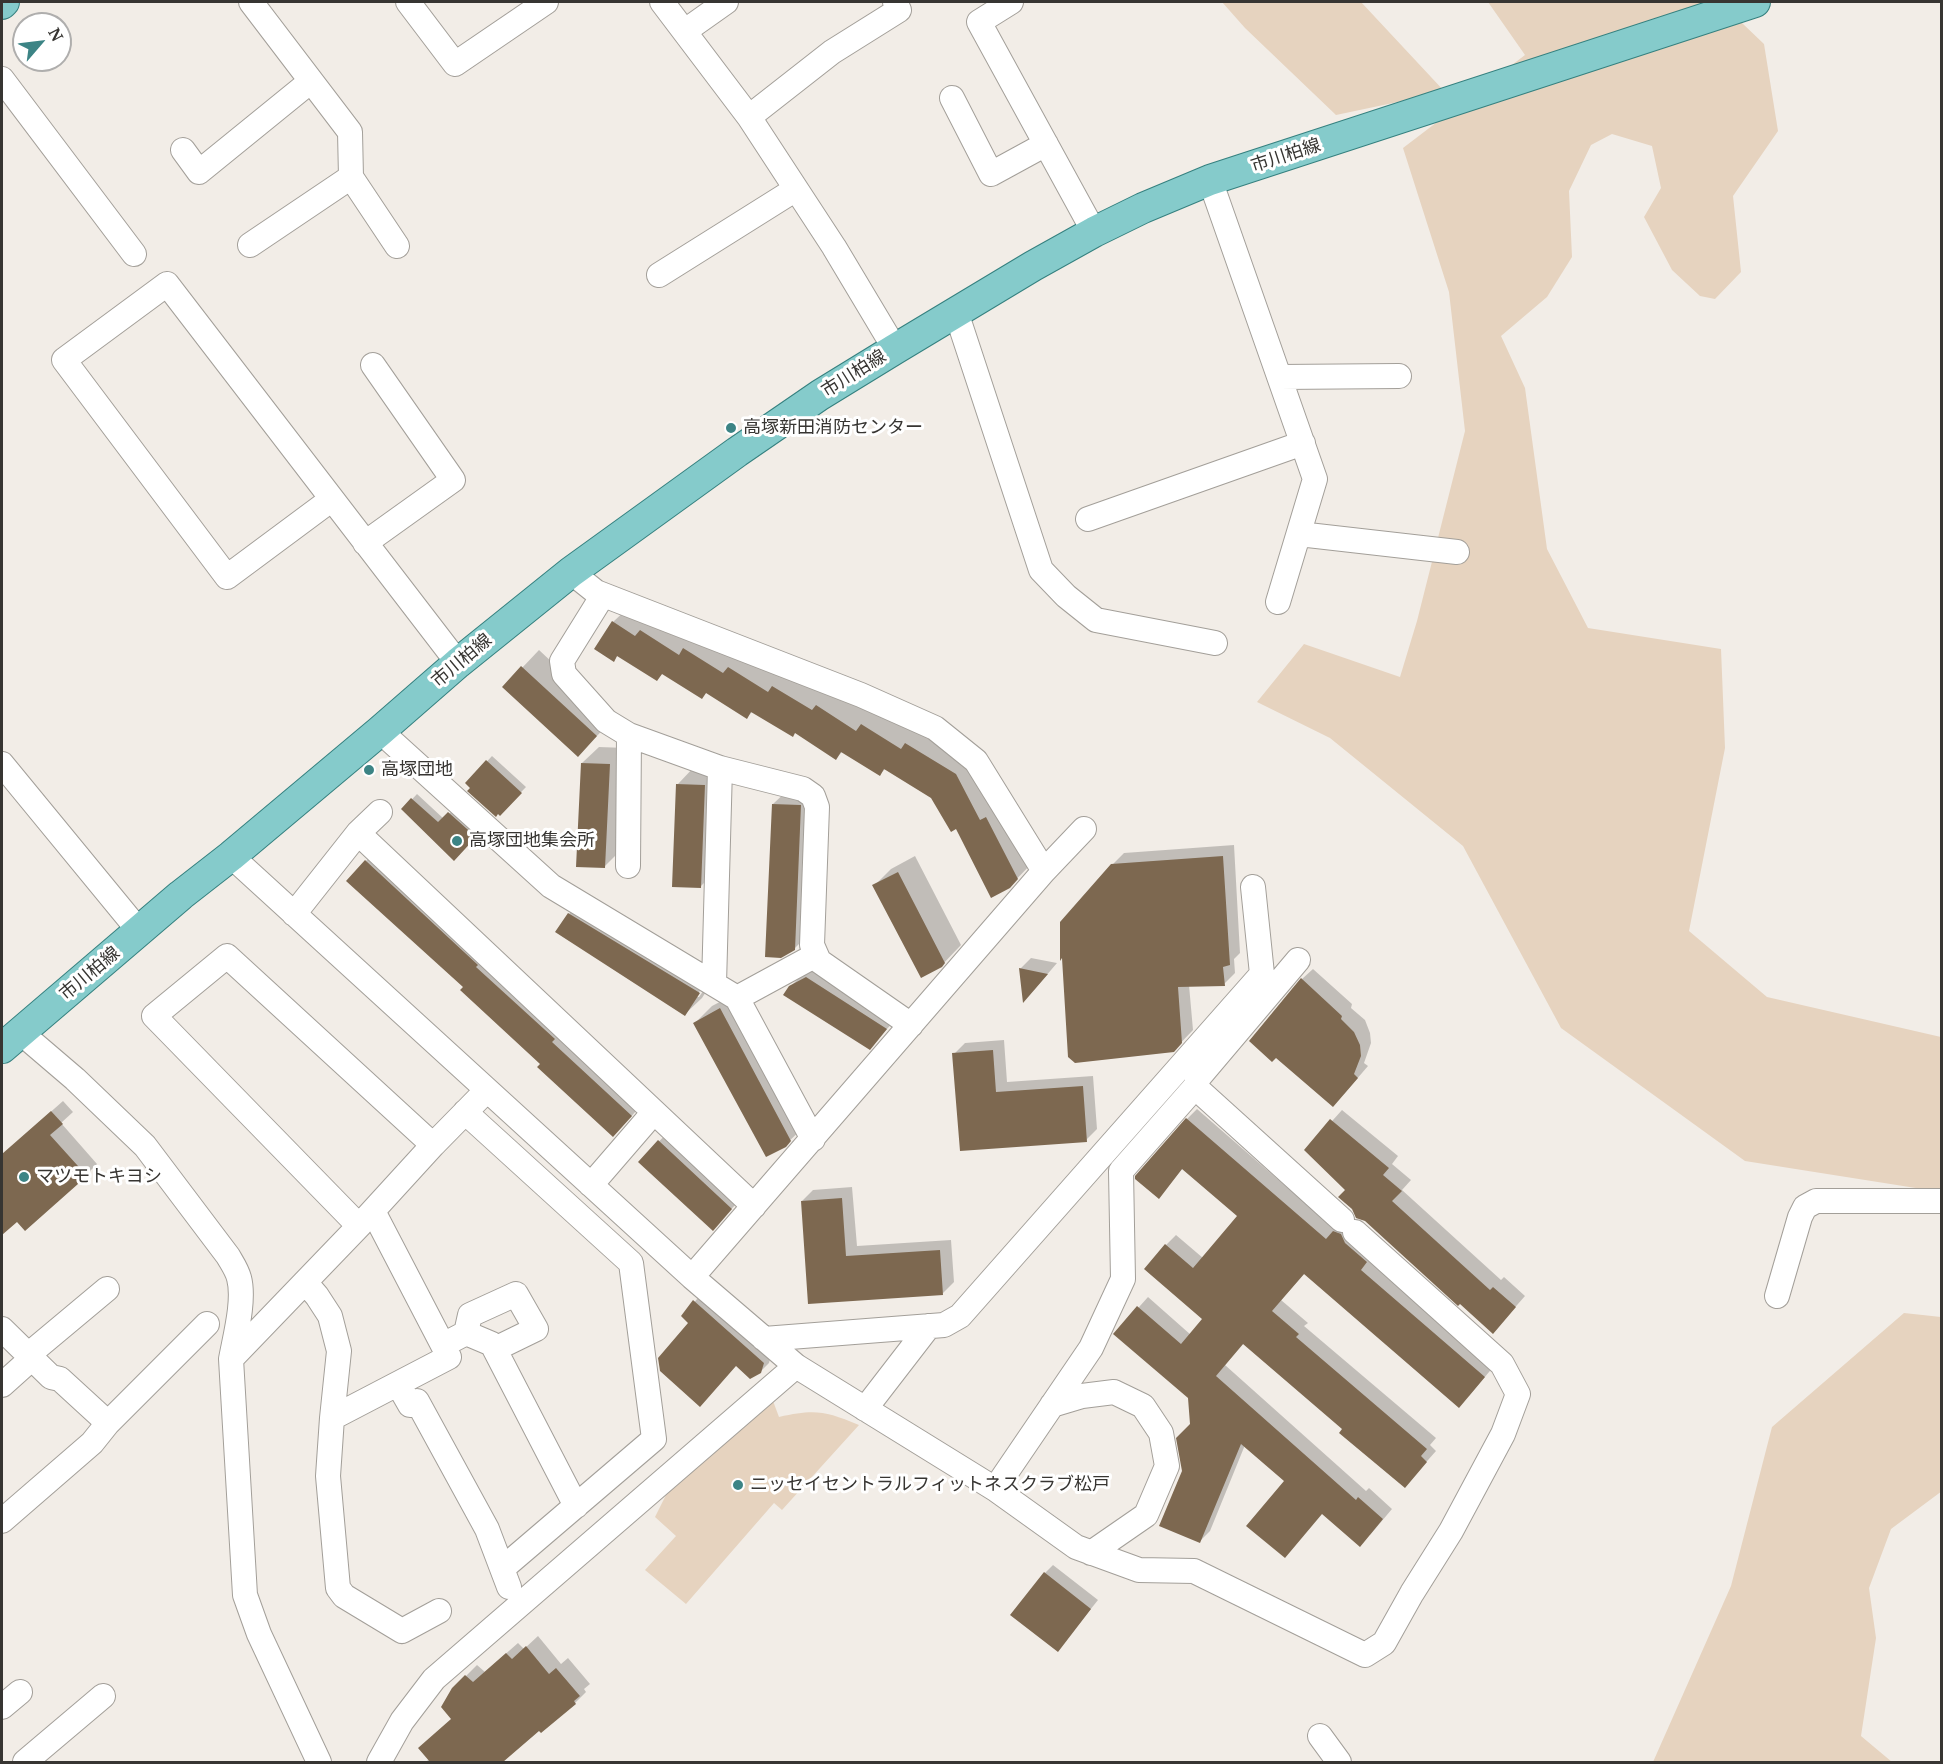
<!DOCTYPE html>
<html>
<head>
<meta charset="utf-8">
<style>
  body { margin:0 }
  #map { position:relative; width:1943px; height:1764px; overflow:hidden; background:#f2ede7; font-family:"Noto Serif",serif }
  canvas { display:block }
  .frame { position:absolute; inset:0; border:3px solid #373532; pointer-events:none }
  .north { position:absolute; left:12px; top:12px; width:60px; height:60px; box-sizing:border-box; background:#fff; border:2px solid #afaead; border-radius:50%; rotate:62deg; font-size:16px; font-weight:700; line-height:24px; text-align:center; color:#373532 }
  .north::after { content:''; display:block; margin:auto; width:21px; height:27px; background:#3c8485; clip-path:polygon(50% 0,100% 100%,50% 72%,0 100%) }
</style>
</head>
<body>
<div id="map">
<canvas width="1943" height="1764"></canvas>
<div class="frame"></div>
<div class="north">N</div>
</div>
<script>
const c = document.querySelector('canvas').getContext('2d');
c.lineJoin = 'round';
function fill(path, color) {
  c.fillStyle = color;
  c.fill(path, 'evenodd');
}
function stroke(path, color, width, dash) {
  c.strokeStyle = color;
  c.lineWidth = width;
  c.lineCap = dash ? 'butt' : 'round';
  c.setLineDash(dash || []);
  c.stroke(path);
}
function write(font, color, halo, rows, align = 'center') {
  c.font = font + ' "Noto Serif","Noto Sans JP",serif';
  c.lineWidth = 6;
  c.setLineDash([]);
  c.textBaseline = 'middle';
  c.strokeStyle = halo;
  c.fillStyle = color;
  for (const [text, x, y, turn = 0] of rows) {
    c.save();
    c.translate(x, y);
    c.rotate((+turn || 0) * Math.PI / 180);
    c.textAlign = isNaN(turn) ? turn : align;
    if (halo) c.strokeText(text, 0, 0);
    c.fillText(text, 0, 0);
    c.restore();
  }
}
const green = new Path2D(`
  M1222,2H1361L1445,92L1336,115L1245,28Z
  M1488,2H1720L1764,44L1778,131L1733,196L1741,272L1715,299L1700,296L1672,270L1644,217L1661,188L1652,146L1612,134L1591,145L1569,191L1572,257L1547,297L1501,336L1525,388L1547,549L1588,628L1721,649L1725,748L1689,931L1767,997L1941,1037V1192L1745,1161L1561,1028L1463,846L1330,738L1257,702L1304,644L1400,677L1417,621L1465,431L1449,292L1403,148L1525,55Z
  M1904,1313L1941,1317L1942,1491L1891,1529L1869,1588L1876,1638L1861,1736L1892,1762H1653L1731,1586L1772,1427Z
  M773,1401L779,1417C815,1409 825,1411 859,1425L782,1510L774,1503L686,1604L645,1570L676,1536L655,1517L680,1467Z`);
const shadow = new Path2D(`
  M630,606L834,689L873,714L879,708L972,758L1034,861L1009,887L932,797L886,768L880,774L843,751L836,758L796,732L753,711L747,717L707,692L702,697L663,673L657,679L618,655L614,660L613,622Z
  M539,650L613,719L595,738L504,687Z
  M599,747L626,748L621,850L604,867L582,763Z
  M492,756L526,787L500,814L467,783Z
  M694,767L721,768L717,870L700,887L678,784Z
  M790,788L817,789L811,932L794,949L773,804Z
  M417,794L444,819L454,809L479,832L454,859L403,809Z
  M382,844L647,1098L630,1118L542,1064L465,987L366,861Z
  M1234,845L1240,953L1234,959L1235,973L1224,984L1189,985L1193,1030L1173,1051L1112,865L1124,853Z
  M915,856L961,945L941,966L874,886L891,869Z
  M585,897L716,976L702,998L685,1014L569,914ZM703,986L706,987L699,997H696Z
  M1031,958L1057,963L1034,990L1020,969Z
  M824,961L903,1011L870,1048L790,987L807,970Z
  M1313,969L1352,1004L1351,1008L1365,1020L1370,1033L1371,1043L1364,1063L1368,1066L1344,1094L1302,979Z
  M737,993L803,1128L785,1145L695,1023L712,1006Z
  M1004,1040L1007,1082L1093,1076L1097,1129L1086,1140L961,1149L954,1054L965,1043Z
  M63,1101L73,1112L61,1123L97,1164L86,1175L17,1220L2,1233V1155Z
  M1197,1109L1336,1230L1344,1222L1494,1366L1469,1396L1305,1273L1281,1300L1308,1323L1304,1326L1436,1438L1430,1445L1436,1451L1405,1486L1344,1429L1244,1343L1225,1365L1366,1491L1369,1488L1392,1509L1370,1535L1287,1481L1245,1445L1210,1531L1200,1541L1183,1471L1191,1425L1189,1397L1115,1334L1148,1297L1191,1335L1204,1319L1166,1245L1176,1235L1203,1258L1239,1216L1183,1168L1159,1197L1187,1119Z
  M1342,1110L1398,1156L1392,1164L1411,1180L1402,1190L1501,1280L1504,1277L1525,1296L1503,1321L1347,1190L1306,1150Z
  M676,1124L748,1191L713,1229L640,1161Z
  M852,1187L857,1246L951,1240L954,1282L943,1293L810,1302L802,1201L813,1190Z
  M702,1293L771,1355L769,1363L760,1372L683,1316Z
  M1053,1565L1098,1600L1058,1650L1045,1573Z
  M538,1636L561,1664L568,1658L590,1684L584,1689L586,1692L575,1703L539,1729L501,1762H426L429,1759L453,1718V1689L477,1665L485,1672L518,1643L524,1649Z`);
const building = new Path2D(`
  M612,621L635,636L640,630L679,655L683,648L723,673L728,667L768,692L772,686L812,710L816,705L856,731L861,724L901,749L905,743L956,774L980,820L986,817L1018,879L1010,888L991,898L956,829L951,832L931,798L884,769L880,776L841,752L836,760L795,733L793,737L751,712L747,719L706,693L702,699L662,674L657,681L617,656L614,662L594,649Z
  M521,666L597,736L578,757L502,687Z
  M486,760L522,793L500,816L498,814L496,817L467,791L470,788L465,783Z
  M581,763L610,764L605,868L576,867Z
  M676,784L705,785L701,888L672,887Z
  M411,798L438,822L448,812L476,837L454,861L401,809Z
  M772,804L801,805L795,950L781,958L765,957Z
  M1223,856L1230,965L1223,967L1225,986L1178,987L1182,1043L1174,1052L1075,1063L1068,1057L1062,958L1060,961V922L1111,864Z
  M365,860L478,965L476,967L555,1039L552,1042L632,1116L613,1137L537,1067L540,1064L460,990L463,987L346,881Z
  M898,872L945,963L942,967L921,978L872,885Z
  M568,913L700,993L685,1016L555,932Z
  M1019,968L1048,974L1023,1003Z
  M806,977L887,1029L870,1050L783,995L789,986Z
  M1301,978L1342,1016L1341,1019L1354,1032L1360,1045L1361,1056L1354,1074L1358,1078L1333,1107L1276,1058L1272,1062L1249,1041Z
  M720,1008L791,1141L786,1147L766,1157L693,1023Z
  M993,1050L996,1092L1083,1086L1087,1142L960,1151L952,1053Z
  M51,1111L63,1124L50,1135L87,1176L25,1231L17,1222L2,1235V1154Z
  M1186,1118L1326,1239L1333,1231L1341,1234L1345,1243L1367,1262L1361,1270L1485,1377L1459,1408L1304,1274L1272,1311L1299,1334L1296,1337L1427,1449L1421,1456L1427,1462L1405,1488L1339,1433L1342,1429L1243,1344L1216,1376L1356,1500L1358,1497L1383,1519L1360,1547L1322,1514L1285,1558L1246,1526L1284,1481L1241,1444L1200,1543L1159,1526L1182,1471L1176,1438L1190,1424L1188,1398L1113,1334L1137,1306L1181,1344L1202,1319L1144,1269L1165,1244L1193,1268L1237,1216L1182,1169L1159,1199L1135,1179V1176Z
  M1330,1119L1389,1168L1383,1175L1402,1191L1392,1201L1490,1290L1493,1287L1516,1307L1493,1334L1460,1304L1458,1306L1365,1221L1356,1218L1352,1209L1338,1197L1345,1190L1304,1150Z
  M658,1140L732,1209L713,1231L638,1162Z
  M842,1198L846,1256L940,1250L943,1295L808,1304L801,1201Z
  M693,1300L764,1363L761,1373L750,1379L736,1366L700,1407L660,1371L658,1358L688,1323L681,1316Z
  M1044,1572L1091,1609L1058,1652L1010,1615Z
  M526,1646L549,1674L556,1668L580,1696L574,1701L576,1704L541,1733L539,1731L503,1762H430L418,1748L451,1719L441,1707L452,1688L465,1675L473,1682L506,1653L512,1659Z`);
const minor = new Path2D(`
  M251,2L350,132L351,177L397,246
  M408,2L455,64L546,2
  M662,2L749,117L834,247L895,349
  M1011,2L979,22L1094,232
  M685,31L726,2
  M2,79L134,254
  M952,98L991,174L1046,144
  M749,117L832,52L899,10L895,2
  M183,150L199,172L311,81
  M1210,180L1315,479L1278,602
  M250,245L351,177
  M659,275L796,189
  M956,312L1041,570L1066,596L1096,620L1215,643
  M1280,377L1399,376
  M332,499L227,577L64,360L167,284L458,663
  M1088,519L1303,443
  M1299,534L1457,552
  M365,543L453,480L373,365
  M571,572L596,592L861,695L935,728L976,761L1044,871L692,1277
  M603,595L562,661L564,674L606,721L629,735L720,768L803,789L813,796L817,807L812,945L819,961L911,1025
  M380,731L551,886L737,998L813,1139
  M2,764L140,932
  M358,833L754,1206
  M231,856L692,1277L796,1366L995,1489L1076,1547L1139,1570L1194,1571L1365,1655L1384,1643L1412,1593L1451,1531L1503,1434L1518,1394L1502,1364L1355,1232
  M628,866L629,735
  M1044,871L1084,829
  M294,914L358,833L380,812
  M714,984L720,768
  M737,998L816,955
  M20,1032L75,1079L145,1146L228,1256C232,1263 237,1270 239,1278C245,1300 235,1337 231,1359
  M1195,1087L1199,1077L1298,960
  M465,1112L631,1263L654,1439L503,1568
  M591,1185L654,1112
  M359,1226L154,1016L227,956L433,1145
  M305,1282L317,1296L330,1316L339,1351L332,1418L328,1476L338,1588L344,1596L402,1631L439,1611
  M1777,1296L1800,1217L1805,1207L1816,1201H1942
  M2,1329L51,1377L60,1379L108,1423
  M466,1333L470,1315L516,1294L536,1329L495,1349
  M764,1339L944,1325L960,1316L1262,974L1253,887
  M443,1345L466,1333L492,1344L576,1506
  M28,1355L107,1289
  M398,1384L410,1405L417,1401L487,1529L509,1587
  M2,1385L31,1359
  M1052,1405L1082,1396L1114,1392L1143,1406L1161,1433L1167,1466L1146,1515L1091,1553
  M865,1409L929,1326
  M332,1418L449,1357L373,1211
  M995,1489L1091,1348L1123,1279L1121,1171L1195,1087L1342,1220
  M2,1521L92,1443L108,1423L207,1324
  M2,1707L20,1692
  M1320,1736L1339,1762
  M25,1762L103,1696
  M319,1762L259,1634L245,1595L231,1359L359,1226L433,1145L487,1090
  M379,1762L402,1721L434,1679L796,1366`);
const major = new Path2D(`
  M2,4L4,2
  M2,1048L181,895L231,856L380,731L458,663L571,572L737,452L820,395L895,349L1033,266L1094,232L1143,208L1210,180L1755,2`);
const markers = [
  [731,428,6,"#3c8485"],
  [369,770,6,"#3c8485"],
  [457,841,6,"#3c8485"],
  [24,1177,6,"#3c8485"],
  [738,1485,6,"#3c8485"]
];
const streetNames = [
  ["市川柏線",1286,156,-18],
  ["市川柏線",854,374,-32],
  ["市川柏線",462,661,-40],
  ["市川柏線",90,974,-40]
];
const poiNames = [
  ["高塚新田消防センター",743,428],
  ["高塚団地",381,770],
  ["高塚団地集会所",469,841],
  ["マツモトキヨシ",36,1177],
  ["ニッセイセントラルフィットネスクラブ松戸",750,1485]
];
fill(green, '#e6d3bf');
fill(shadow, '#0003');
fill(building, '#7d6850');
stroke(minor, '#a39f99', 26);
stroke(major, '#35807f', 32);
stroke(minor, '#fff', 24);
stroke(major, '#85cbcb', 30);
for (const [x, y, r, color] of markers) {
  const dot = new Path2D();
  dot.arc(x, y, r, 0, 2 * Math.PI);
  c.fillStyle = color;
  c.fill(dot);
  stroke(dot, '#fff', 2);
}
write('18px', '#373532', '#fff', streetNames);
write('18px', '#373532', '#fff', poiNames, 'left');
</script>
</body>
</html>
